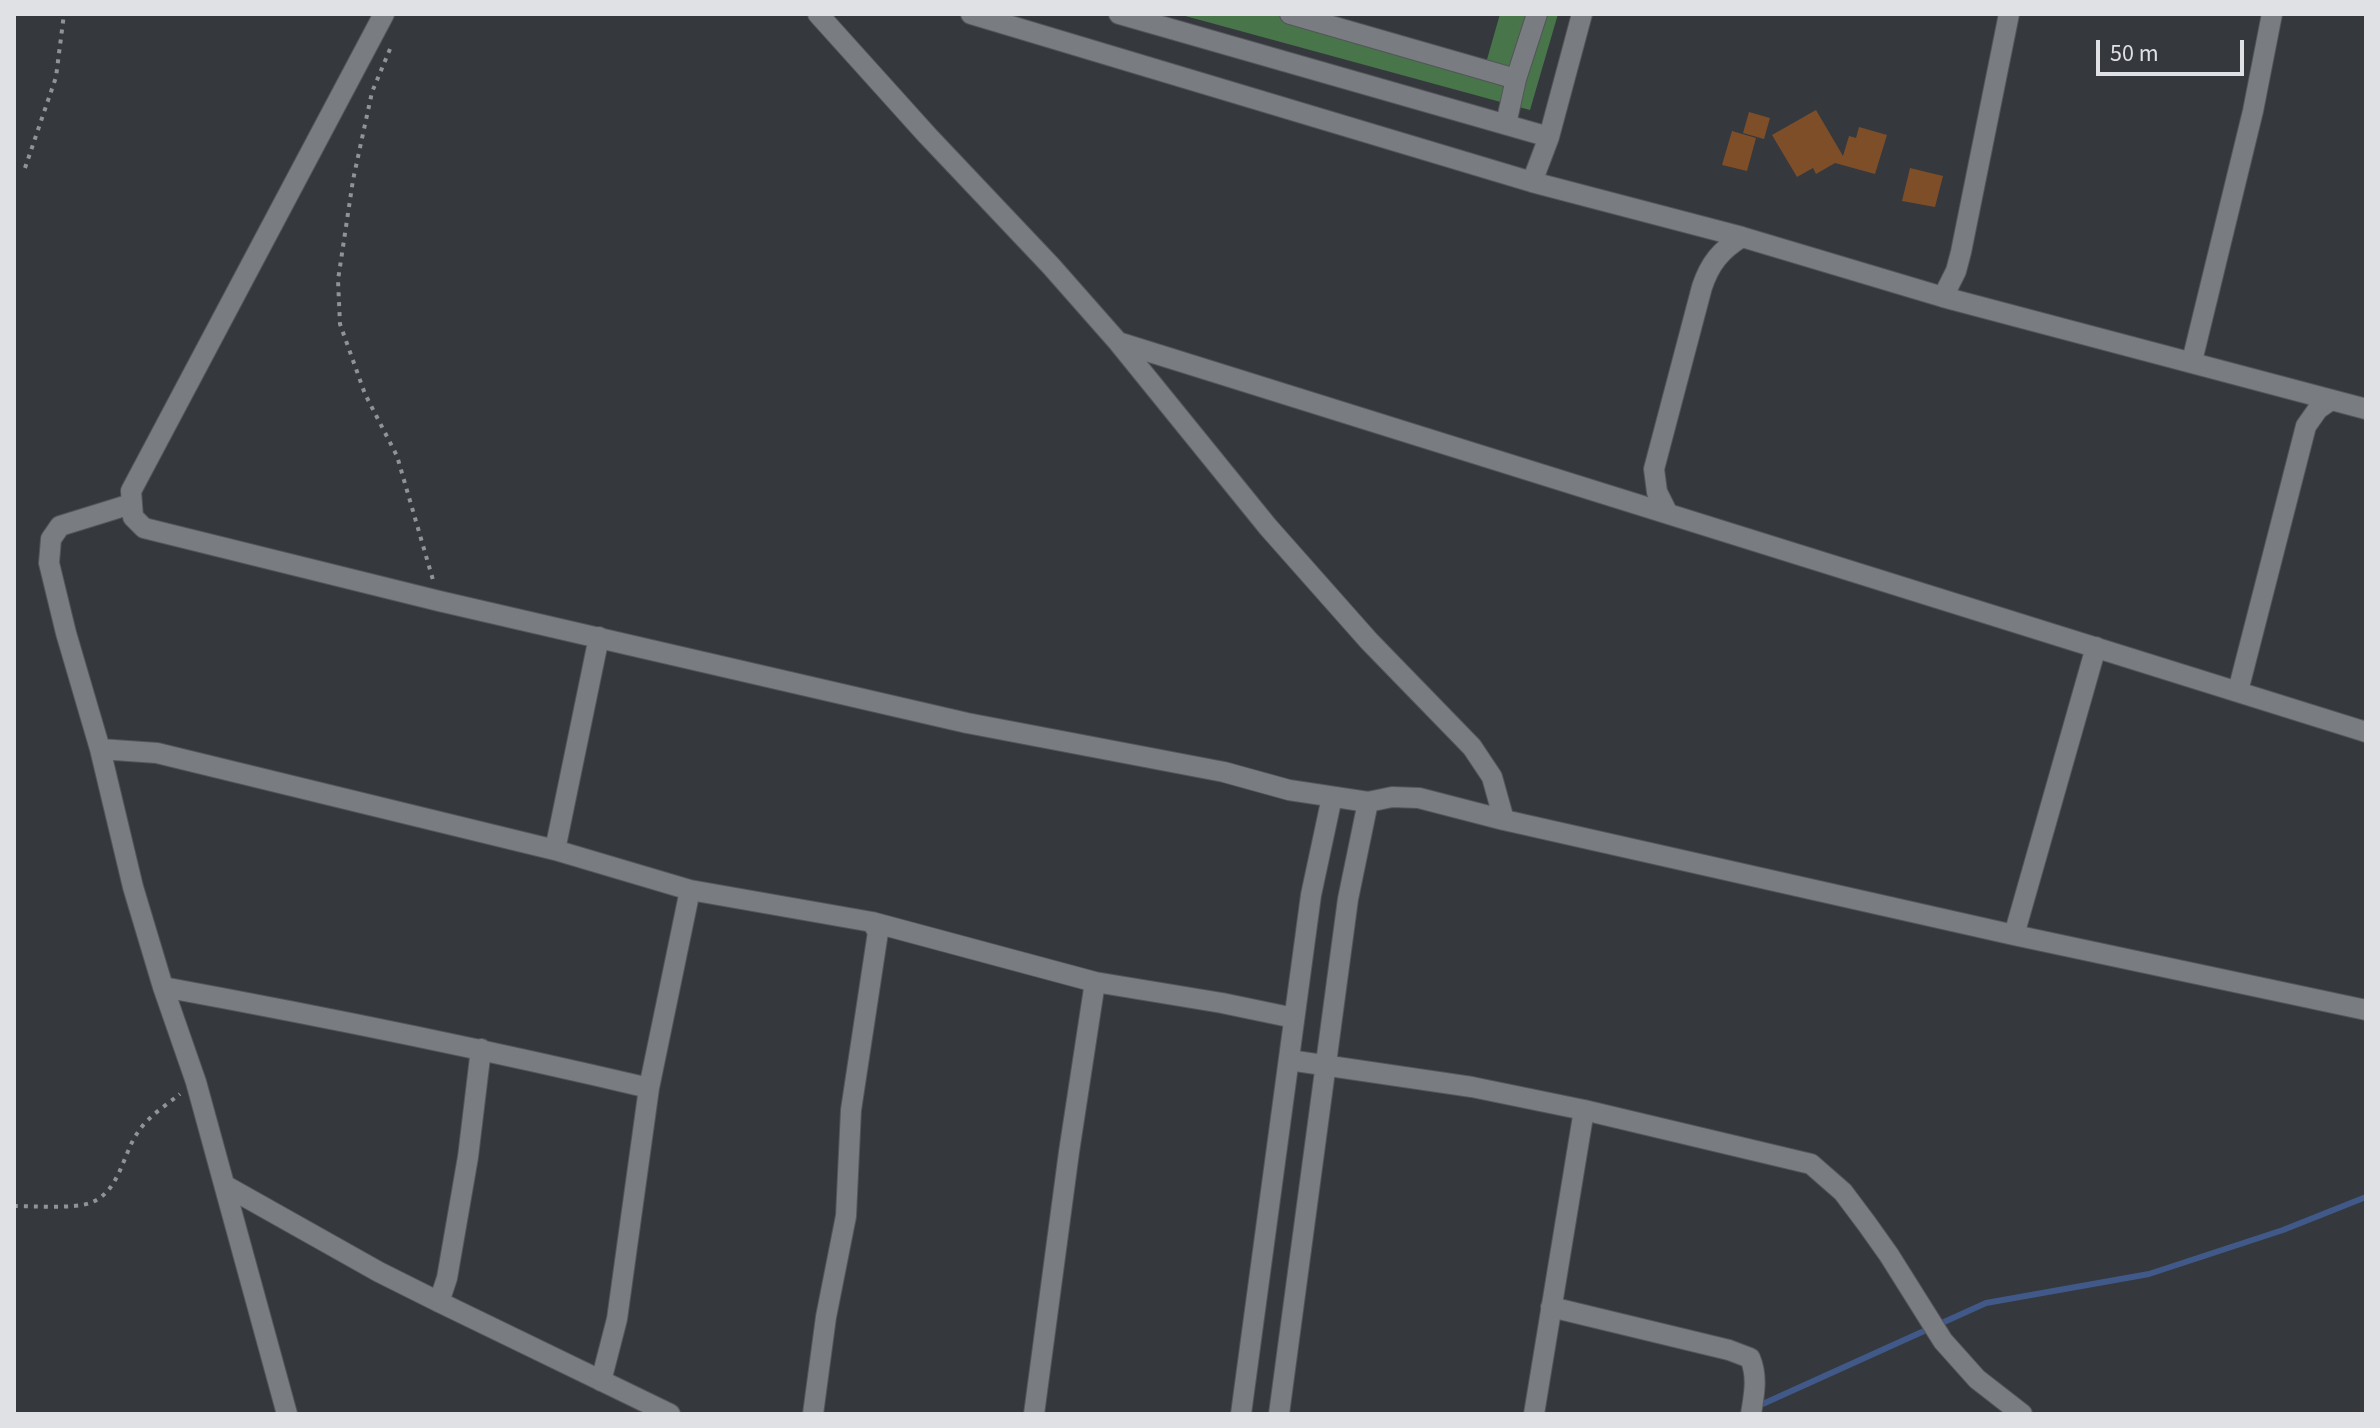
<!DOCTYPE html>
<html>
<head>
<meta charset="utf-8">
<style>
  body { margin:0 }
  #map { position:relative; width:2380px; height:1428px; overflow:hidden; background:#35383d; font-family:"Source Sans 3",sans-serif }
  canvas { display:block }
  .frame { position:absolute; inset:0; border:16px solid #e0e1e5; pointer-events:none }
  .scale { position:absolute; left:2096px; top:40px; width:148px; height:36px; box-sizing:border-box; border:4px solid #e0e1e5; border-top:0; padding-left:10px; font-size:24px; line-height:28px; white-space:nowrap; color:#e0e1e5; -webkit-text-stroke:6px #35383d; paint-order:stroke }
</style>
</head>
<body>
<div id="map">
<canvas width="2380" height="1428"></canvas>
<div class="frame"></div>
<div class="scale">50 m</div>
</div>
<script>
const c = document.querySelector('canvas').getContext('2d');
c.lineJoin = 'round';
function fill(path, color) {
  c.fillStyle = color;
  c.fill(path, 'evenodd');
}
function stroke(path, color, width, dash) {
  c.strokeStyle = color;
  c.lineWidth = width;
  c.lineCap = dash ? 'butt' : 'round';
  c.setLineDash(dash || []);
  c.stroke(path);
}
const forest = new Path2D(`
  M1178,14H1290L1484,70L1500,14H1558L1530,110Z`);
const stream = new Path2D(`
  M1756,1407L1986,1303L2149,1274L2283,1230L2366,1197`);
const building = new Path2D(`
  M1816,110L1843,156L1849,136L1856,138L1859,127L1887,135L1875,174L1835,163L1816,174L1813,168L1797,177L1772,135Z
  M1749,112L1770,118L1764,139L1743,133Z
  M1732,131L1756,138L1747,171L1722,165Z
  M1910,168L1943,176L1935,207L1902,201Z`);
const path = new Path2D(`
  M390,49L372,92L353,180L338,280L340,324L365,394L397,456L433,580
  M25,168L56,77L64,14
  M14,1206C33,1206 74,1209 90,1203C120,1192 122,1155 138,1132C148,1117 166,1105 180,1094`);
const street = new Path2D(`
  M384,14L131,491L133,517L144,528L439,601L967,723L1224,772L1289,790L1368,802L1392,797L1419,798L1504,820L2014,935L2366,1010
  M818,14L927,135L1051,266L1118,342L1268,527L1369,641L1472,747L1492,777L1504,820
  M971,14L1532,182L1742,237L1943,297L2366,409
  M1119,14L1549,137
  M1290,14L1516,79L1537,14
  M1506,124L1516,79
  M1532,182L1549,137L1582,14
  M1943,297L1956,271L1961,252L2009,14
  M1118,342L2366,732
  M2192,361L2253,111L2272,14
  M131,504L60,526L51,539L49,563L66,633L100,749L133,887L163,987L196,1082L287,1414
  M1667,512L1657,492L1654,469L1702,287C1710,263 1721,250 1742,237
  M599,637L555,850L690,890L872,922L1095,982
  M2238,691L2306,426L2318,409L2331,400
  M100,749L157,753L555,850
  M2014,935L2096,647
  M163,987C326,1017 488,1050 649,1088L690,890
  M1289,1060L1472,1087L1584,1110L1811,1164L1843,1192L1867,1224L1889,1255L1943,1341L1977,1379L2022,1414
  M226,1186L379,1272L439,1302L670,1414
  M439,1302L447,1278L468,1157L481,1049
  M1551,1307L1729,1350L1750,1358C1758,1377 1754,1395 1751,1414
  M601,1381L617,1319L649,1088
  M813,1414L826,1317L846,1216L851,1110L878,932L872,922
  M1034,1414L1069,1152L1095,982L1222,1003L1294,1018
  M1241,1414L1311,895L1332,797
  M1279,1414L1348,899L1368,802
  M1534,1414L1584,1110`);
fill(forest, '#49754b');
stroke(stream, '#405988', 6);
fill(building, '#7e4e29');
stroke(street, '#535559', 22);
stroke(path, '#919398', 4, [4, 6]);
stroke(street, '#797c81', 20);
</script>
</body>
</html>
